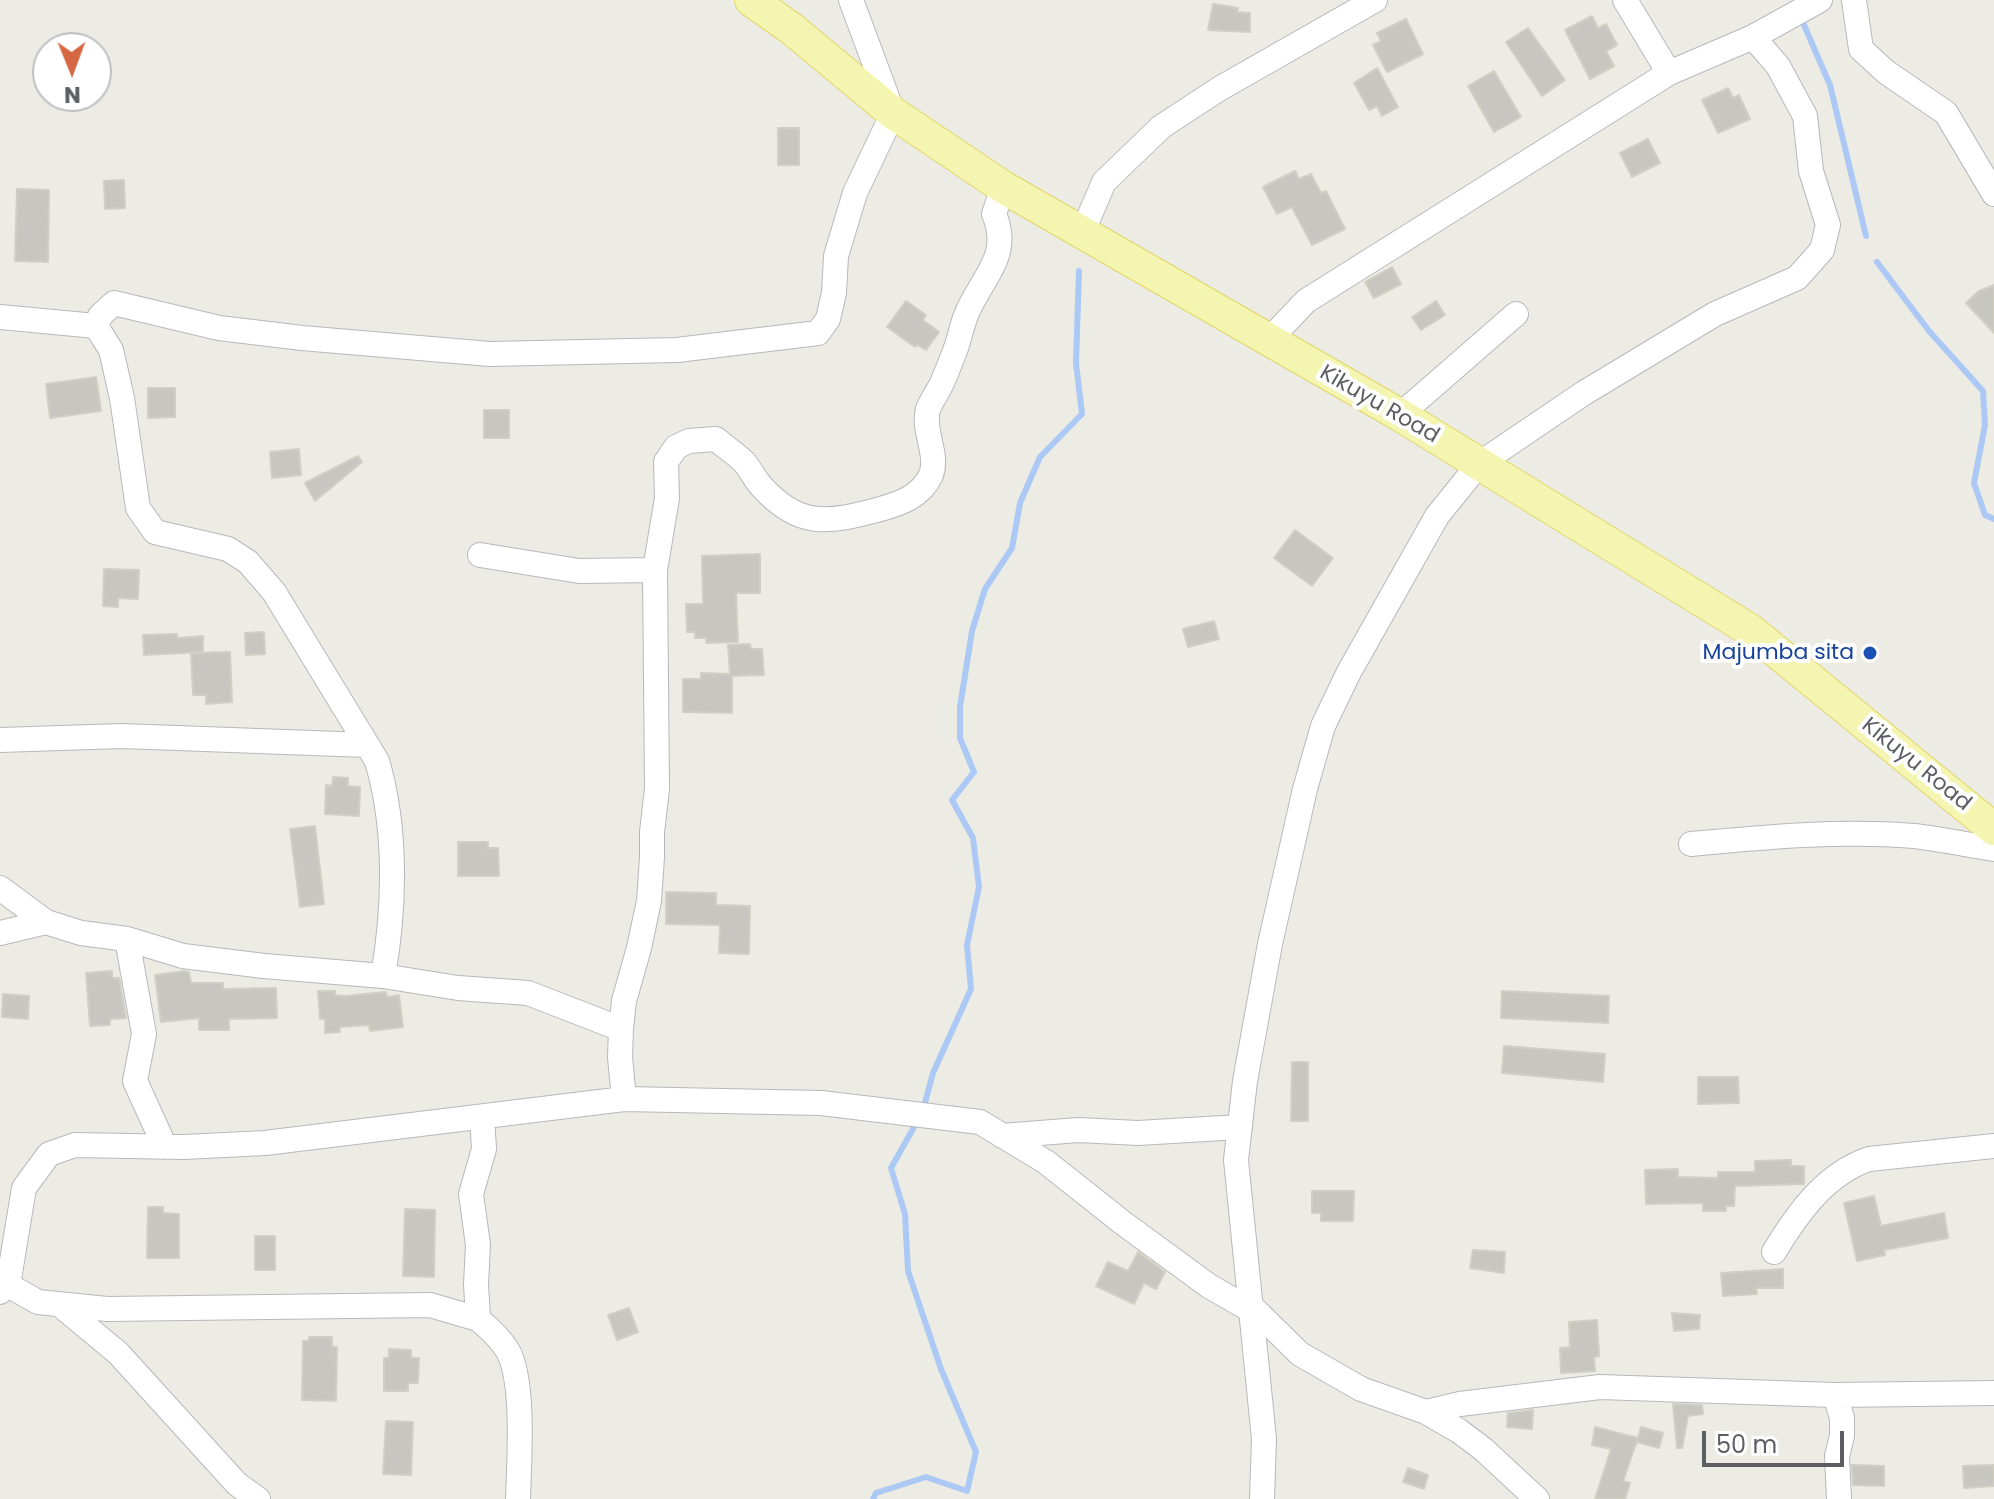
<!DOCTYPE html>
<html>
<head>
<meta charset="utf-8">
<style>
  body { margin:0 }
  #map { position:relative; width:1994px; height:1499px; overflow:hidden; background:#edece4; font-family:Poppins,sans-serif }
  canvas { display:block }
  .north { position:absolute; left:32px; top:32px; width:80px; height:80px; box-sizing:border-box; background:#fff; border:2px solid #bebfc1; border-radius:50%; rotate:179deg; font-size:22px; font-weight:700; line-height:32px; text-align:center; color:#5c5e63 }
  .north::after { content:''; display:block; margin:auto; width:28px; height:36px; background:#d56842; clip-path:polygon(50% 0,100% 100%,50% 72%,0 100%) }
  .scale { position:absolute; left:1702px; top:1431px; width:142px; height:36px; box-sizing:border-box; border:4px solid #5c5e63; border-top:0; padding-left:10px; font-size:24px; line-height:28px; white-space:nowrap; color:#5c5e63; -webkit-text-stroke:6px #fff; paint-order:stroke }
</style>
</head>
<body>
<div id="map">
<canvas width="1994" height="1499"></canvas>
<div class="north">N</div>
<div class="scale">50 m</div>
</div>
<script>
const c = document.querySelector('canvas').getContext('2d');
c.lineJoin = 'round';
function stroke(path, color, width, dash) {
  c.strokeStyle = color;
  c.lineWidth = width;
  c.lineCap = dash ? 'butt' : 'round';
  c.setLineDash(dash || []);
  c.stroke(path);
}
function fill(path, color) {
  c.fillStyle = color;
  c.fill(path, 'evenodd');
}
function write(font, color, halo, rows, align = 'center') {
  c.font = font + ' Poppins,sans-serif';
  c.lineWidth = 8;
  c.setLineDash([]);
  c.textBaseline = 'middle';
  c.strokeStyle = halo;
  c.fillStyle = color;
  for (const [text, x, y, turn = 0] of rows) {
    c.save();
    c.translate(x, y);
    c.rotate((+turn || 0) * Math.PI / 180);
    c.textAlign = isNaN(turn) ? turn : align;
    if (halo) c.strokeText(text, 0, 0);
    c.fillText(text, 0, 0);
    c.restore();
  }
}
const stream = new Path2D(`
  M1801,18L1830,85L1866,236
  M1877,262L1929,331L1983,391L1985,425L1974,483L1985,515L1994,519
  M923,1110L933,1073L971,989L967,945L979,887L973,838L952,800L974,772L960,738V707L972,631L985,589L1012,548L1020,503L1040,457L1082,414L1076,363L1079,271
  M873,1499L876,1493L926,1477L967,1491L976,1452L941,1369L908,1271L905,1214L891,1168L918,1120`);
const building = new Path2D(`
  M1213,4L1238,8L1237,12L1250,13V32L1208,30Z
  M1592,16L1598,28L1606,24L1617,45L1606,51L1614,66L1590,79L1565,30Z
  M1406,19L1423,54L1387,72L1373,45L1381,41L1377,33Z
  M1528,28L1565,80L1542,96L1506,42Z
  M1377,68L1398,107L1382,116L1377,106L1369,110L1354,83Z
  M1494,71L1521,117L1494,132L1468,86Z
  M1728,88L1733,98L1739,95L1750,119L1718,133L1702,100Z
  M778,128H799V165H778Z
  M1648,139L1660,163L1632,177L1620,153Z
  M1295,171L1299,179L1311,174L1321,193L1326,191L1345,229L1312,245L1292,207L1277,214L1263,187Z
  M124,180L125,208L105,209L104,181Z
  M17,189L49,190L48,262L15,261Z
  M1392,267L1401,284L1374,298L1365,282Z
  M1994,285V333L1966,303L1979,291Z
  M906,301L926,315L923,320L939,332L926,350L917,345L915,347L887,327Z
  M1436,301L1445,315L1421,330L1412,317Z
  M96,377L101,411L50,418L46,384Z
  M148,388H175V417L148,418Z
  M484,410H509V438H484Z
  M299,449L301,475L272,478L270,452Z
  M358,456L362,462L315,501L305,483Z
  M1295,530L1333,558L1312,586L1274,558Z
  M760,554V593H736L738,642L706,643V638H695V632H687L686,604H703L702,556Z
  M104,569L139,570L138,599L118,598V607L103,606Z
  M1214,621L1219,639L1188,647L1183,629Z
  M264,632L265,654L246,655L245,633Z
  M177,634V638L203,636V652L144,655L143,635Z
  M750,644L751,649H762L764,675L732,676V713L683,712V679H701V673L730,674L728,645Z
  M230,652L232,702L206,704V695H193L191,653Z
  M333,777L348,778V786L360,787L359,816L325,814L326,785L332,786Z
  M315,826L324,904L300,907L290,829Z
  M458,842H488V848H498L499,876H458Z
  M666,892L716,893V905L750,906L749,954L719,953L720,925L666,924Z
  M112,971V978H119L126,1018L110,1019V1025L90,1026L86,973Z
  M184,971L189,972L191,983H223V989L276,988L277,1018L229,1019V1030H199V1018L161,1022L155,975Z
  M318,991H335V995L345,996L386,992L387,997L399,995L403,1027L370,1031L369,1025L339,1027L340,1032L325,1033V1019H320Z
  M1502,991L1609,996L1608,1023L1501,1018Z
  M3,994L29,996L28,1019L2,1017Z
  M1504,1046L1605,1054L1603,1082L1502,1073Z
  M1292,1062H1308V1121H1291Z
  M1698,1077H1738L1739,1103L1698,1104Z
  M1791,1160V1166H1804V1184L1735,1186L1734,1206H1726V1211H1703V1203L1646,1204L1645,1170L1678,1169V1177L1718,1178V1172H1755V1161Z
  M1312,1191H1354L1353,1221H1321V1213H1312Z
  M1874,1196L1881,1226L1944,1213L1948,1238L1884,1250L1885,1255L1857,1261L1844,1203Z
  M148,1207H163V1213L179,1214V1258H147Z
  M405,1209L435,1210L434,1277L403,1276Z
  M255,1236H275V1270H255Z
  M1473,1250L1505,1252L1504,1273L1470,1268Z
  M1138,1252L1165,1272L1156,1289L1144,1283L1134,1304L1096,1286L1108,1262L1128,1271Z
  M1783,1269V1288H1756L1757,1294L1723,1296L1721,1273Z
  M629,1308L638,1332L617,1340L608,1315Z
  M1672,1313L1700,1315L1699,1329L1674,1331Z
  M1597,1320L1599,1356L1594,1357L1595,1371L1561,1373L1560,1348L1570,1347L1569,1322Z
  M309,1337H332V1347H337L336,1401L302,1400L303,1341H309Z
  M389,1349L411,1350V1358H419L418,1383H408V1391H384V1358H389Z
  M1673,1404L1702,1405L1703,1414L1688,1416L1682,1448H1677Z
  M1533,1410L1532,1429L1507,1427L1508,1413Z
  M386,1421L413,1422L411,1475L383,1474Z
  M1595,1427L1638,1438L1623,1481L1630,1483L1625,1499H1595L1611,1449L1592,1445Z
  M1641,1427L1663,1433L1659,1448L1637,1442Z
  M1852,1465L1884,1466V1486L1853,1485Z
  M1994,1465V1486L1964,1488L1963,1466Z
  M1408,1468L1428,1475L1424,1489L1403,1482Z`);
const minor = new Path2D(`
  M1625,0L1669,73
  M1854,0L1861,49L1886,72L1946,113L1994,194
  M1083,231L1104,182L1161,127L1219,89L1375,0
  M0,317L96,326L100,316L114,303L219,328L302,338L490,354L677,350L818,333L828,319L834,293L836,256L855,193L893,113L851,0
  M96,326L111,350L122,398L138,508L155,532L228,549L248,562L274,592L377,761C397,829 395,907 383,976
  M1269,340L1306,301L1669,73L1753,37L1820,0
  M1400,415L1516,314
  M480,555L579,571L655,570
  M0,740L122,736L367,745
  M1691,844C1765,837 1840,830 1914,836C1941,839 1968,845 1994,849
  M0,888L46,922
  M0,933L46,922L81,933L127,939L183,956L264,966L383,976L458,988L528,993L621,1029L620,1057L624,1099L821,1103L980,1122L1046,1162L1123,1223L1209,1286L1249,1309
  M127,939L144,1034L135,1081L165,1147
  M621,1029L624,1001L639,948L649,901L652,857V832L657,789L655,570L667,498L666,462L676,447L689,441L716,439C725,447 736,454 744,462C751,470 755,480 762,487C799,528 828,523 877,510C899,504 921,497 931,475C939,454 922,431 928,409C931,402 936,394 940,387C946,375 951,361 956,348C960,337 962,324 967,313C982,277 1012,256 994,214L1003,187
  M482,1117L484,1149L471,1194L478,1245L476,1284L478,1319C489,1328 500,1338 508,1351C525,1383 519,1462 518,1499
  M1002,1136L1078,1130L1138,1133L1240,1127
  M1774,1252C1797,1214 1825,1174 1869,1159L1994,1146
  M8,1285L38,1302L107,1309L430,1305L478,1319
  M0,1292L8,1285L24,1188L49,1154L75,1145L184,1147L265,1143L624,1099
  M1248,1303L1300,1354L1361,1389L1426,1412L1459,1431L1483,1449L1537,1499
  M59,1304L118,1353L237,1484L258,1499
  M1835,1395L1842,1418V1436L1837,1456L1839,1499
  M1426,1412L1460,1404L1600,1387L1835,1395L1994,1393
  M1262,1499L1264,1439L1236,1160L1245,1081L1270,944L1305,789L1323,726L1349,672L1437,516L1479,464L1584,393L1715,314L1797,278L1822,250L1828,225L1811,171L1805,116L1778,66L1753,37`);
const major = new Path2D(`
  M751,0L792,29L893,113L1003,187L1400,415L1750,630L1994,829`);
const markers = [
  [1870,653,8,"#1a4fb4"]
];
const streetNames = [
  ["Kikuyu Road",1379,405,30],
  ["Kikuyu Road",1916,765,39]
];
const transitNames = [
  ["Majumba sita",1854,653]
];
stroke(stream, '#acc8f5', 6);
fill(building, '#c8c6c0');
stroke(building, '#d1cfc3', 2);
stroke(minor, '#b6b8bc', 26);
stroke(major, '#e1d569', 34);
stroke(minor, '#fff', 24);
stroke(major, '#f4f5b0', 32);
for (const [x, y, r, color] of markers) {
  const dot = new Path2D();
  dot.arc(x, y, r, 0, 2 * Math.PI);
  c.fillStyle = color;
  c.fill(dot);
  stroke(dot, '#fff', 3);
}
write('22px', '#5c5e63', '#fff', streetNames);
write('22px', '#164399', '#fff', transitNames, 'right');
</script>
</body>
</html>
